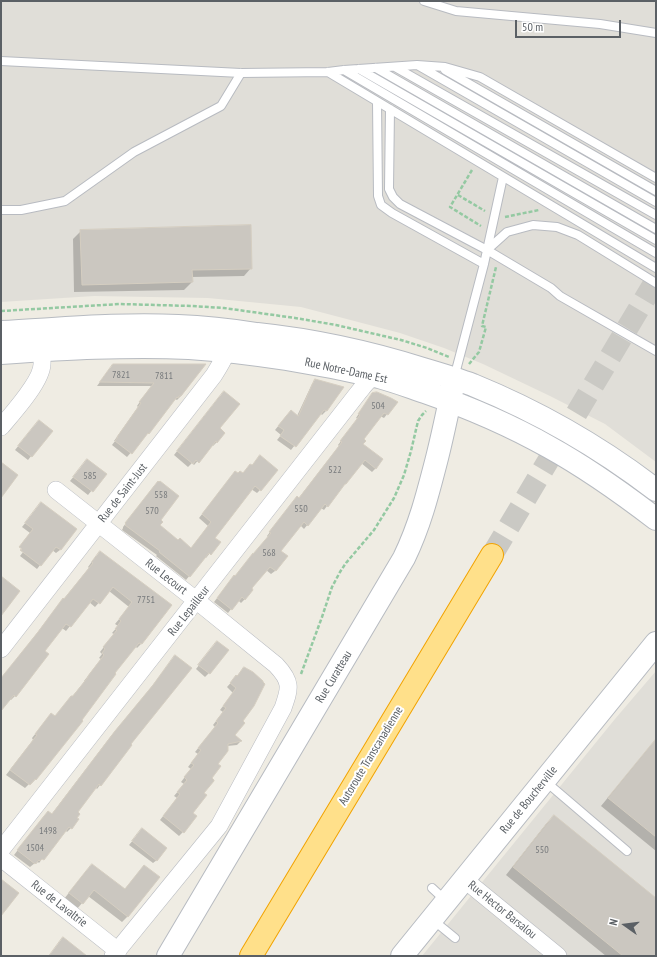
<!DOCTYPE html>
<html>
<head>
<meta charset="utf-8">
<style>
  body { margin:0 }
  #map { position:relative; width:657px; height:957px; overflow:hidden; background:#efece3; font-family:"PT Sans Narrow",sans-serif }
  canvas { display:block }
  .frame { position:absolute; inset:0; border:2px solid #5b6065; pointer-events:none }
  .north { position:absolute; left:605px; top:905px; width:40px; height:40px; -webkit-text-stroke:3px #fff; paint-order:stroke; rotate:284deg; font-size:11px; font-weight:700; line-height:16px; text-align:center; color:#5b6065 }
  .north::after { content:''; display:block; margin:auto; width:14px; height:18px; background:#5b6065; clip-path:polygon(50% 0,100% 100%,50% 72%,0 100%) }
  .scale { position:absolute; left:515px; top:20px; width:106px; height:18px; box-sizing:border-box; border:2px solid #5b6065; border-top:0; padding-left:5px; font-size:12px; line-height:14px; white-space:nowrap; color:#5b6065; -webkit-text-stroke:3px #fff; paint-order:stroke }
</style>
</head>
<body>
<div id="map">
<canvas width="657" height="957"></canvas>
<div class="frame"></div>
<div class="north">N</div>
<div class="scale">50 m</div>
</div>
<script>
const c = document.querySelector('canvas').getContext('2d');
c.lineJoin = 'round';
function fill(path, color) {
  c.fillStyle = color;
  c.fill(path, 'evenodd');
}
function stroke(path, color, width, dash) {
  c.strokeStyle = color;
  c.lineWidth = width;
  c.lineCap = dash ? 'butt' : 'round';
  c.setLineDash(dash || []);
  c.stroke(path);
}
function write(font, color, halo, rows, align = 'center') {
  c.font = font + ' "PT Sans Narrow",sans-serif';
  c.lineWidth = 4;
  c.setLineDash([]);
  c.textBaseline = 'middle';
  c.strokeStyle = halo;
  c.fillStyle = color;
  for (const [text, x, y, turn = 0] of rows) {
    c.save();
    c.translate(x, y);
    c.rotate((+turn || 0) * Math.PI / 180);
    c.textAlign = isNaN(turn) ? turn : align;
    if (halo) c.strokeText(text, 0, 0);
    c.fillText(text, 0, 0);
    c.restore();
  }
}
const industrial = new Path2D(`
  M1,1H656V462L605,424L550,396L483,364L444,348L400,333L301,307L208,298L94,296L1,302Z
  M656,671V956H422L615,719Z`);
const shadow = new Path2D(`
  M81,231L251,268L244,276L192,277V282L184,290L74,292L73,239Z
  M204,365L181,396L177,400L175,399L173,401L148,433L127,457L112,445L115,441H114L138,407L137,406L151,386H97L110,368Z
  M316,380L343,388L326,411L322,415L320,413L291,450L277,440L281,435L275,430L287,415L297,416L312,384Z
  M220,396L217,442L213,446L212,445L194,465L192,463L188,467L174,455Z
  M369,398L396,403L384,418L380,416L363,440L362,445L376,468L372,472L361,463L341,487L327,506L324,510L321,508L304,529L300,525L280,551L287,556L275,571L271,574L266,570L251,589L245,599L241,603L238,600L228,613L214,602L231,580L235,577L268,537L267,536L294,501L298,499L339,446L338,445L358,419L356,418Z
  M35,425L51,431L28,460L15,450Z
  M84,464L105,474L88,495L70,481Z
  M247,469L260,490L257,493L251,489L213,538L219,542L206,558L205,557L186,580L156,556L157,555L122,530L123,528V527L154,486L159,520V526L178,541L191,549L208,526L199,518L232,476L242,474Z
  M38,507L76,529L60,550L56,553L52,550L37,569L20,556L27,547L22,543L30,533L22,527Z
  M96,556L170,606L141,644L137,648L135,646L114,673L81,721L35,780L31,784L30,783L25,788L6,775L33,740L32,738L47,719L55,717L85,681H84L101,659L99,658L102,654L100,652L114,634L112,633L118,626L115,624L129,607L109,591L95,607L89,602L66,631L62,628L44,651L15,696L11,700L9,699L1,709V679L34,637L59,604L63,600L89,568L88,567Z
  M214,646L209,673L205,677L196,669Z
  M175,656L146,724L100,785L97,789L95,787L77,812L75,818L71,828L67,832L65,830L39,863L38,862L36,864L35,863L30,867L14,855L44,816L51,815L111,736L149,690Z
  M244,668L242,721L234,735L241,741L237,745L227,746L217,764L191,813L183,832L179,836L160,820L177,798L174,796L184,784L181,782L191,769L188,767L198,754L195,752L215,727L213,725L223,712L220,710L233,693L227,687Z
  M656,741V851L601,806L648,749Z
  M554,817L656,900V956H606L506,875L546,824Z
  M139,833L157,860L153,863L129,845Z
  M92,865L124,890L144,866L128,916L122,922L88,896L77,909L64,899L86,871Z`);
const building = new Path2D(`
  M251,225L252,269L192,270L193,282L82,285L80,230Z
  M113,364H206L181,396H179L178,398L177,397L149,434L148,433L132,454L115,441L118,437H117L141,403L139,402L154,383L100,382Z
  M315,379L344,387L327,411L324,410L296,447L280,436L284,430L278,426L291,410L298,416Z
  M224,391L240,404L220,428L225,433L217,443L216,441L199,463L196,460L193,464L177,451Z
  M377,392L391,398L398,402L388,415L384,413L364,439L366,441L363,444L383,459L376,469L365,460L346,484H345L328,507L325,504L308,526L304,522L281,551L288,556L276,571L270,567L252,588L253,590L245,600L242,597L232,610L217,598L234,575L235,576L253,553V554L271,533L269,532L297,496L299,498L342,442L340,441L360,415L358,414L372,393Z
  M39,420L53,431L32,457L18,446Z
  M260,455L278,470L261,491L255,486L215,538L221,542L211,555L209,553L190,577L159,552L160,551L125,525L126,524L125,523L158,481L159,482L160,481L179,496L161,520L163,522L160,525L178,540L180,538L191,548L211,522L202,514L235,471L238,473L240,471L243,473L250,464L252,465Z
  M87,459L107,474L93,492L73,477Z
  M1,462L18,475L1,498Z
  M41,502L77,529L61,550L56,547L41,566L20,550L22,549L19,547L33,529L25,523Z
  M100,551L172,605L142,644L139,643L115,673L116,674L82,720L83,721L36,780L35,779L30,785L10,770L37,735L35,734L51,713L55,716L71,696H73L88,677V676L104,655L102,653L105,649L103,647L117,630L115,629L121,621L119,619L132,602L113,587L100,604L93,599L71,627L66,624L45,651L49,654L16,697L14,695L1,711V678L38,632L63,598L64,599L93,563L92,562Z
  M1,576L20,591L1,616Z
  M217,641L229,650L210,674L198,665Z
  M175,655L192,668L147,724L131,744L132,745L101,786L99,784L78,812L80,814L77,818L79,819L72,829L69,827L44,860L42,859L40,861L39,860L35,864L17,850L48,811L52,814L115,731L153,685Z
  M244,667L253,672L263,681V682L265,684L254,706L243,721L245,723L235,735L242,741L228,744V751L218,764L221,766L212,778L214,780V781L204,793L207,795L193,813L197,816L184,833L163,816L180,794L177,792L187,780L184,777L194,765L191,763L201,750L198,748L218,723L216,721L226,708L223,706L236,688L230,683L236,675L237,676Z
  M656,739V837L608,798Z
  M554,815L656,898V956H623L513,867Z
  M142,828L167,848L157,861L132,841Z
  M92,864L125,889L144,865L160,877L128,917L94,890L83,904L69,893Z
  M1,879L19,893L1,916Z
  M63,937L87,956H49Z`);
const highwayTunnel = new Path2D(`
  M492,555L656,280`);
const path = new Path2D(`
  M472,170L450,207L481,226
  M458,195L485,211
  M505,217L539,210
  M1,311L120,304L192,306L224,308L295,318L336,325L401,340L427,348L449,357
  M469,364L479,352L486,327L482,326L496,267
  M301,674L322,617L332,587L340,572L346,563L374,530L394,498L404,475L411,451L418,421L422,415L426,411`);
const lane = new Path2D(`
  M424,1L456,11L600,24L656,33
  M1,61L241,73L328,72L344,70L417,65L445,67L480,77L656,178
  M419,66L656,202
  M395,67L656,215
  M376,68L656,229
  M359,69L656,240
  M344,70L656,253
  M445,70L656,191
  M328,72L656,268
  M377,102L378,196L381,205L392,213L484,264
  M390,109L389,189L393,197L400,204L487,250L551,288L560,296L656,351
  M1,210H21L65,201L134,152L221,106L241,73
  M487,250L507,232L533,225L557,227L578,235L656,283
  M454,378L484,264L503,177
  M545,781L627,851
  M432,888L446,901
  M433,920L455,938`);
const street = new Path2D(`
  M1,427C12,414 42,381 42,364C43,356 38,348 38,339
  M56,490L197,601L276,665C292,682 290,688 283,708L219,826L113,956
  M1,649L214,375C221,364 227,354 230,340
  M1,850L358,393C365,385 369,376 380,378
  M1,858L118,951
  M465,880L558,956`);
const secondary = new Path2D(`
  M1,332C60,329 119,323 178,326C204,327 231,330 257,334C314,340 369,352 423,369C440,374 457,379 473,385C539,412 600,447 656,490
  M1,353C63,349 127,345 189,348C222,350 254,354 286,359C317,364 348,370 379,377C394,381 410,387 425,392C468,407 510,425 549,447C587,468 622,493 656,519
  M168,956L404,558C420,525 428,493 437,458C443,434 448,410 453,386
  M402,956L656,643`);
const highway = new Path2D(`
  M251,956L492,555`);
const numberNames = [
  ["7821",121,375],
  ["7811",164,376],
  ["504",378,406],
  ["522",335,470],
  ["585",90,476],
  ["558",161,495],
  ["550",301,509],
  ["570",152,511],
  ["568",269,553],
  ["7751",146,600],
  ["1498",48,831],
  ["1504",35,848],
  ["550",542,850]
];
const streetNames = [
  ["Rue Notre-Dame Est",346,371,12],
  ["Rue de Saint-Just",123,493,-52],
  ["Rue Lecourt",166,577,38],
  ["Rue Lepailleur",189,611,-52],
  ["Rue Curatteau",334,677,-59],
  ["Autoroute Transcanadienne",371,756,-59],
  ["Rue de Boucherville",529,800,-51],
  ["Rue de Lavaltrie",59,904,38],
  ["Rue Hector Barsalou",502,910,39]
];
fill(industrial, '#e0ded8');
fill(shadow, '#0003');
fill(building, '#cbc7c0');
stroke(building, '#d5cec1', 1);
stroke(highwayTunnel, '#cac9c4', 22, [22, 11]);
stroke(lane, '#b8bbc1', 10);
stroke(street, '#b8bbc1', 18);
stroke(secondary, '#b7bbc1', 24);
stroke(highway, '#f2a300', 24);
stroke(path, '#94c9a2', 2.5, [4, 2]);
stroke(lane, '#fff', 8);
stroke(street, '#fff', 17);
stroke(secondary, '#fff', 22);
stroke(highway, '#ffe08a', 22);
write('10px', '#777a7c', null, numberNames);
write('12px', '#5b6065', '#fff', streetNames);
</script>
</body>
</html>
